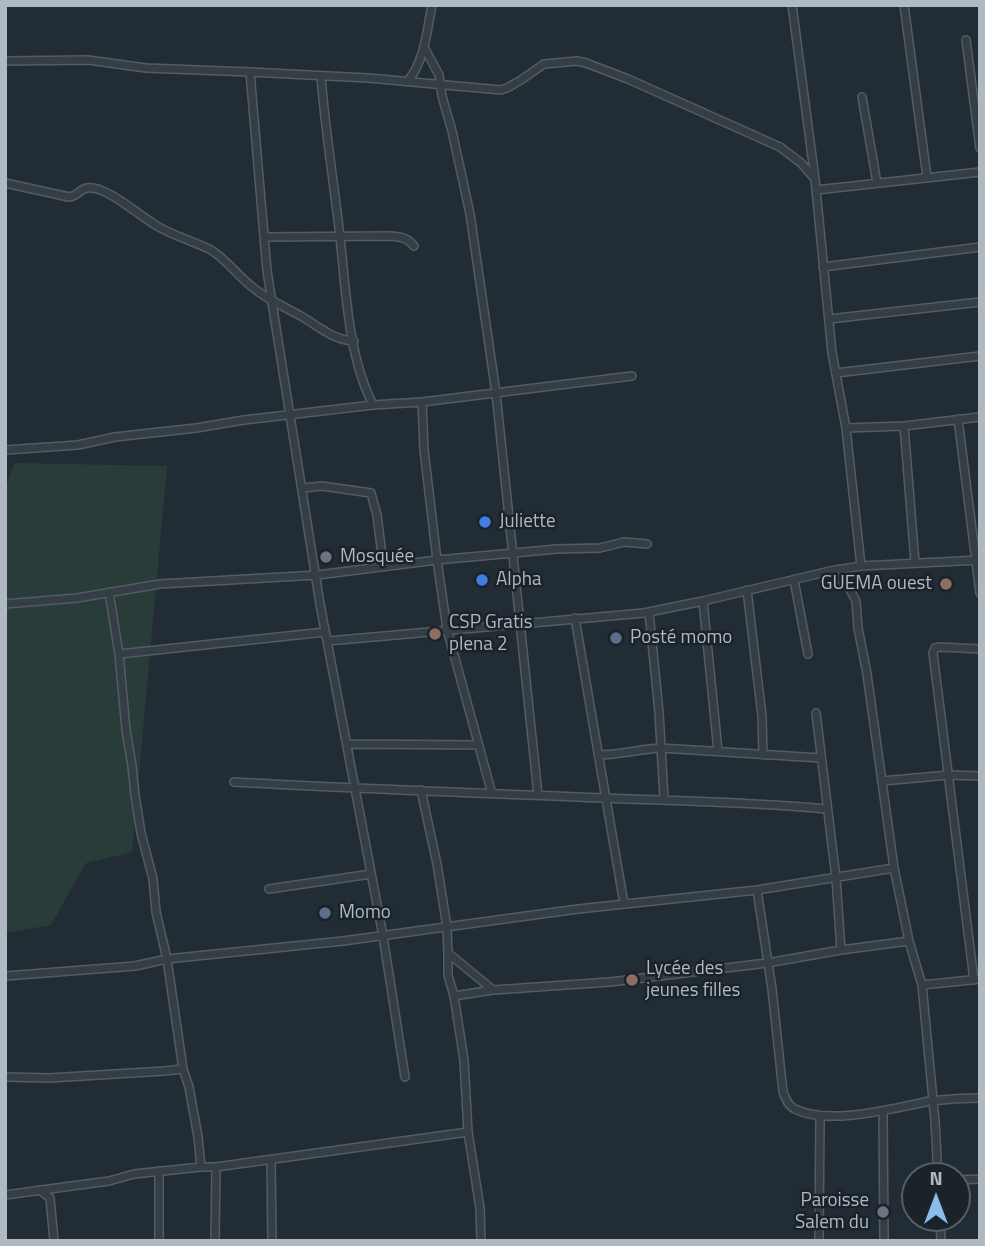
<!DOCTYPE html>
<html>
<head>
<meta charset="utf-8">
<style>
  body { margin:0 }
  #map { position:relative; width:985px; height:1246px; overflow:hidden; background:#222c34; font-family:"Titillium Web",sans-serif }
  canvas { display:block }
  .frame { position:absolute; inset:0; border:7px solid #afb9c2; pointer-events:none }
  .north { position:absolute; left:901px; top:1162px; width:70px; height:70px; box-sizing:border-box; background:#1a2329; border:2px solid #565f66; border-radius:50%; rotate:0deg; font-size:19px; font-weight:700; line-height:28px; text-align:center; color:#afb9c2 }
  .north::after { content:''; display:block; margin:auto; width:24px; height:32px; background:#8bbceb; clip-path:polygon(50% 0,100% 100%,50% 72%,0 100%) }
</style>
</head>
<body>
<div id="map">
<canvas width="985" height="1246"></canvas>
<div class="frame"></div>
<div class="north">N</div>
</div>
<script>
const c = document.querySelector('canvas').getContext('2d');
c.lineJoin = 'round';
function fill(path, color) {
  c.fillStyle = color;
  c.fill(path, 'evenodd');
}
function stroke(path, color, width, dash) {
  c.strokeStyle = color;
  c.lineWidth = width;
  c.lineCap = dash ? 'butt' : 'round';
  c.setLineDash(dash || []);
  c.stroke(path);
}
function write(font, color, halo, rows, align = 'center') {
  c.font = font + ' "Titillium Web",sans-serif';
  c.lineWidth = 5;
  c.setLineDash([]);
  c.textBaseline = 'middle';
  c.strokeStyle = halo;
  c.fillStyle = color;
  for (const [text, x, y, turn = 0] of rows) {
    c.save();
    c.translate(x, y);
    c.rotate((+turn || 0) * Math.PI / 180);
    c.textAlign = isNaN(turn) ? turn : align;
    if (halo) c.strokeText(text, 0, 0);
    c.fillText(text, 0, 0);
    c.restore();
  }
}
const green = new Path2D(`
  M14,463L167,466L132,852L86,863L51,925L5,933V491Z`);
const minor = new Path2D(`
  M792,5L815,179L832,353L846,428L861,566
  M904,5L927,177
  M966,40L980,148
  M424,47L439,75L442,96L452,131L470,214L496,393L538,795
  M5,61L88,60L146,68L250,72L267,271L320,604L383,936L405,1077
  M250,72L368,78L501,90L507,88L521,80L544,64L577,61L586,63L628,79L780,147L801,163L815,179
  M321,76C325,130 334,183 340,237C346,291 348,356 373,405
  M408,81C425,60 427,30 432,5
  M862,97L877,183
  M5,183L69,197C78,196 80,189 87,188C106,185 141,217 157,226C174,236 193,241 211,250C226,259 237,275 251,286C267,300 283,306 301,316C318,326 333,340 354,341
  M816,190L980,172
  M264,237L391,236C402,237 408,238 414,246
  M823,267L980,247
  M829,319L980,302
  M836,373L980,356
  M422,402L424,450L437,560L447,629L492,794
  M958,419L980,593
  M904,426L915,562
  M846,428L904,426L980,417
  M5,450L78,445L115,437L196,428L244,420L373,405L422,402L632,376
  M303,488L322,486L371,493L377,515L383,563
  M830,571L848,586L856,601L858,628L867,674L894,868L909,941L922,985L935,1121L938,1176
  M794,580L808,654
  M747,590L762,716L763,755
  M109,592L119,654L126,730L132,766L135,795L141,833L153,879L156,912L167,959L183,1069L189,1087L198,1137L201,1167
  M703,601L718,751
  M5,604L77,598L160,584L317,575L437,560L557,549L600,548L624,542L647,544
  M649,612L659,712L664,799
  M575,618C592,713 607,809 624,904
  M328,641L644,613L703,601L830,571L861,566L980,560
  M119,654L325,632
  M816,713L836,878L841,950
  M347,744L478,745
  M598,755C620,755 640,749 661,748L821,758
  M882,781L949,775L980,776
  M234,782C357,789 481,793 605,798C679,801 753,802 827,809
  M421,790L437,864L447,927L448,953L493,990
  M269,889L371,874
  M757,890L772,989L783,1092C786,1099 788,1106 795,1109C829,1126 894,1108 930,1101C947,1099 963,1098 980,1098
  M5,976L135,966L167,959L343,941L578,909L757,890L894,868
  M974,980L933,653L935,648L940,647L980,649
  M922,985L980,979
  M454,996L493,990L610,982L767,963L841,950L909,941
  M5,1077L49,1078L165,1071L183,1069
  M883,1111L884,1241
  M468,1132L480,1208L481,1241
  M271,1159L272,1241
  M159,1171V1241
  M957,1180L980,1179
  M40,1190L50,1198L54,1241
  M5,1195L109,1181L134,1174L201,1167H216L468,1132L464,1060L454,996L448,975V953
  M940,1218L941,1241
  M215,1241L216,1167
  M819,1241L820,1116`);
const markers = [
  [485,522,7,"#3f7fe0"],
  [326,557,7,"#6b7280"],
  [482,580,7,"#3f7fe0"],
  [946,584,7,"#8d6e63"],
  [435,634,7,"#8d6e63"],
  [616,638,7,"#5c6f8a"],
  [325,913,7,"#5c6f8a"],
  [632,980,7,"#8d6e63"],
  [883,1212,7,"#6b7280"]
];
const poiNames = [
  ["Juliette",499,522],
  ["Mosquée",340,557],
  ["Alpha",496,580],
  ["GUEMA ouest",932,584,"right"],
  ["CSP Gratis",449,623],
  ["plena 2",449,645],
  ["Posté momo",630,638],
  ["Momo",339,913],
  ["Lycée des",646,969],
  ["jeunes filles",646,991],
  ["Paroisse",869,1201,"right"],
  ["Salem du",869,1223,"right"]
];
fill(green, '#2a3c39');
stroke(minor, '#525c63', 10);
stroke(minor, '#353e45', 7);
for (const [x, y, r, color] of markers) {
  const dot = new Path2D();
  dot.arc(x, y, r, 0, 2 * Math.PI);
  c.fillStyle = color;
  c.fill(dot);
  stroke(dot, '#1a2329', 2.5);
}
write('19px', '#afb9c2', '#1a2329', poiNames, 'left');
</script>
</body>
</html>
